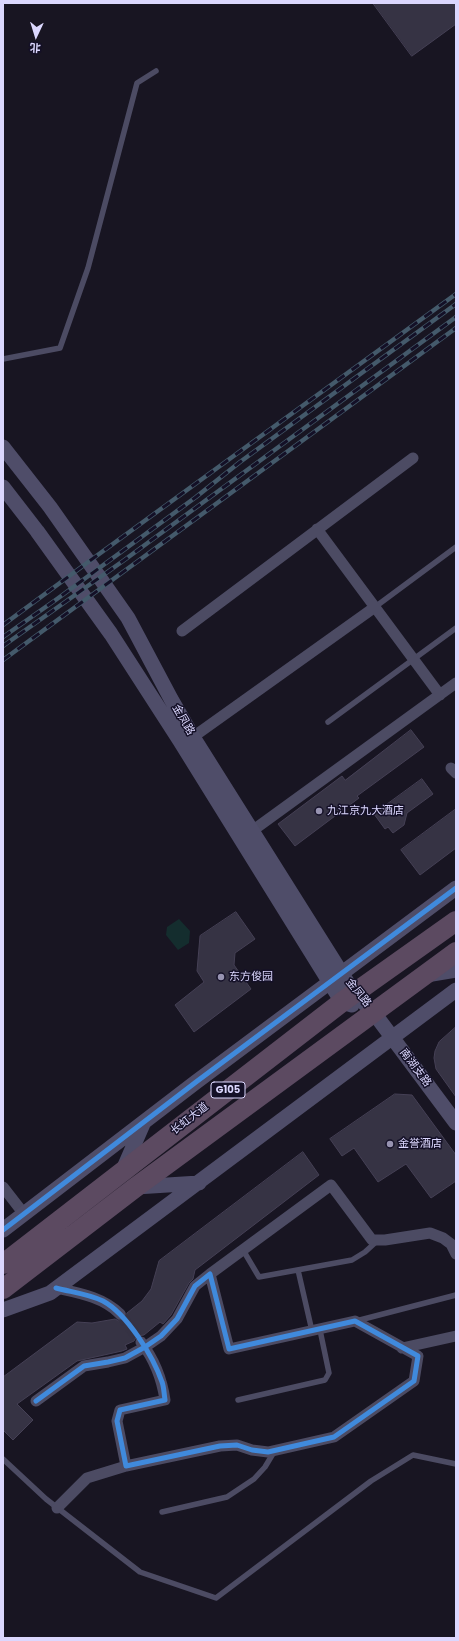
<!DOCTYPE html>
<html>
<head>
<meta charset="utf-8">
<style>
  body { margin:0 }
  #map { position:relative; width:459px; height:1641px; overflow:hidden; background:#181522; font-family:Poppins,"Noto Sans SC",sans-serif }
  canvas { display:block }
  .frame { position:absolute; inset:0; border:4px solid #dbd7fe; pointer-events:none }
  .north { position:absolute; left:16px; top:16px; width:40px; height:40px; -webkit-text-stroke:3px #141027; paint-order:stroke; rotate:184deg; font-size:11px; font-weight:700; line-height:16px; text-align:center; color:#dbd7fe }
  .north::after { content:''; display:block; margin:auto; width:14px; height:18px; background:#dbd7fe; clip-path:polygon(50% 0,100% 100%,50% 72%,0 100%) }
</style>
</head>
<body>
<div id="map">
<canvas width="459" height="1641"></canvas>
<div class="frame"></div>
<div class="north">北</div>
</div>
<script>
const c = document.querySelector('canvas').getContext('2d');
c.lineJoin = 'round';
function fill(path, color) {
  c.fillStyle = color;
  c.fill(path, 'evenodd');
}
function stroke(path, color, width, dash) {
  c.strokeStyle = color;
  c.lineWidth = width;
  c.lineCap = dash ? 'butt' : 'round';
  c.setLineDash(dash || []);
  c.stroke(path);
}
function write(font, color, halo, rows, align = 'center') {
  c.font = font + ' Poppins,"Noto Sans SC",sans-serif';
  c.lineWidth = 3;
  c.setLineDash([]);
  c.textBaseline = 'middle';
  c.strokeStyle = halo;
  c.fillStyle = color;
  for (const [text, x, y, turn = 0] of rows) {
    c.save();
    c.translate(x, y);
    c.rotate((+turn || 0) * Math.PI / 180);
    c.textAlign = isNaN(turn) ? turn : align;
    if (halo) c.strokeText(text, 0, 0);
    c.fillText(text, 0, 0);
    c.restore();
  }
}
const green = new Path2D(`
  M179,919L190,931L189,943L178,950L166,935L167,927Z`);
const building = new Path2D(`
  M373,3H456V24L412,56Z
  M411,730L424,747L357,796L359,798L295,846L278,824L342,776L345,780Z
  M422,779L433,794L407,813L404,825L393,833L388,827L385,829L374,814Z
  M456,809V848L420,875L401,850Z
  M236,912L255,939L235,953L234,965L251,989L194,1032L175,1005L204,982L197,971L200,936Z
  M456,1027V1097L436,1069L434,1058L435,1051L439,1042Z
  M395,1094L412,1095L456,1155V1181L431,1198L406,1164L378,1182L354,1148L342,1156L330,1139Z
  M303,1152L319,1175L195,1270L193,1279L189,1283L171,1315L163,1324L160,1322L144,1335L137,1336L134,1341L125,1345L127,1349L122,1351L77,1361L17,1404L33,1420L13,1440L3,1430V1377L77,1322L92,1323L115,1319L119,1321L125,1319L127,1313L142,1301L151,1289L159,1261Z`);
const streetTunnel = new Path2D(`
  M120,1314L141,1342`);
const lane = new Path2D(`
  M3,359L60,348L88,268L137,83L156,71
  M375,607L456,547
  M328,722L456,628
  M243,1250L259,1277L352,1260L365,1252L377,1241
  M298,1270L312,1331
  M356,1321L456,1295
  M238,1400L325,1380L329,1373L320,1330
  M3,1459L46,1499L140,1572L216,1598L371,1481L413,1455L456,1464
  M162,1512L227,1497L254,1479L265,1467L274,1452`);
const street = new Path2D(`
  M317,529L440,695
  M182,631L413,458
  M193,737L375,607
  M451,768L456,773
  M252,831L456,683
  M3,1187L24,1214
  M210,1274L331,1185L372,1240H385L430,1233L443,1238L451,1244L456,1254
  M56,1288C79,1293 103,1297 120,1314
  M402,1348L456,1336
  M36,1401L84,1366L108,1362L125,1358L145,1347L161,1336L177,1319L195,1286L210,1274L229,1349L355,1321L418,1356L414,1381L334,1437L268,1452L252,1450L237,1445L220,1446L126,1466L117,1421L120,1410L165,1400C162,1379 154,1359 141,1342
  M57,1508L87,1478L126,1466`);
const secondary = new Path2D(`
  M3,447L50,507L128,618L171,699L193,737L354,993L374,1013L456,1123
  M3,487L37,531L111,634L180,741L342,1002L352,1005
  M426,975L456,970
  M123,1170L143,1124
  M136,1187L199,1183
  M3,1230L196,1082L456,888
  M3,1310L50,1293L456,990`);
const highway = new Path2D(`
  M3,1264L342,1002L456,921
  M3,1289L136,1187L456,952`);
const rail = new Path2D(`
  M3,625L95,557L456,294
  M3,637L57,599L196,497L240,462L456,304
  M3,646L123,561L456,317
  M3,660L456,328`);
const cycleway = new Path2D(`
  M3,1230L196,1082L456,888
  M36,1401L84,1366L108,1362L125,1358L145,1347L161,1336L177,1319L195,1286L210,1274L229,1349L355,1321L418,1356L414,1381L334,1437L268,1452L252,1450L237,1445L220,1446L126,1466L117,1421L120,1410L165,1400C164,1394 164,1387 162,1382C153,1356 127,1314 103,1301C89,1294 71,1292 56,1288`);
const markers = [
  [319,811,4,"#9793b1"],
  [221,977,4,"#9793b1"],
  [390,1144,4,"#9793b1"]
];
const shields = [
  [228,1090,34]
];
const shieldNames = [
  ["G105",228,1090]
];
const streetNames = [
  ["金凤路",183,720,60],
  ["金凤路",358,993,51],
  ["南湖支路",415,1068,53],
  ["长虹大道",190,1119,-38]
];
const poiNames = [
  ["九江京九大酒店",327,811],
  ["东方俊园",229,977],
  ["金誉酒店",398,1144]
];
fill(green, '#142d2e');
fill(building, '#363344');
stroke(building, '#454055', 1);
stroke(streetTunnel, '#353243', 11, [11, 5.5]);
stroke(lane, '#4c4b63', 5.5);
stroke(street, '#4c4b63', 11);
stroke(secondary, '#4f4d69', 15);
stroke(highway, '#5c4a61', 20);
stroke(rail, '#445a6b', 4.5);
stroke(rail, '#141027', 3, [9]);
stroke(cycleway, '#408adc', 5);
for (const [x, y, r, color] of markers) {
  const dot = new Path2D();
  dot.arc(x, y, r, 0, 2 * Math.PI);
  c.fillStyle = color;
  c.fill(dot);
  stroke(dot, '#141027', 1.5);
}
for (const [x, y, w] of shields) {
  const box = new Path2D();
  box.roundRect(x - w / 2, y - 8, w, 16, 3);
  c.fillStyle = '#141027';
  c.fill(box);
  stroke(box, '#dbd7fe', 1);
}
write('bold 10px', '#dbd7fe', null, shieldNames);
write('11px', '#dbd7fe', '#141027', streetNames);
write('11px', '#dbd7fe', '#141027', poiNames, 'left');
</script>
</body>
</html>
